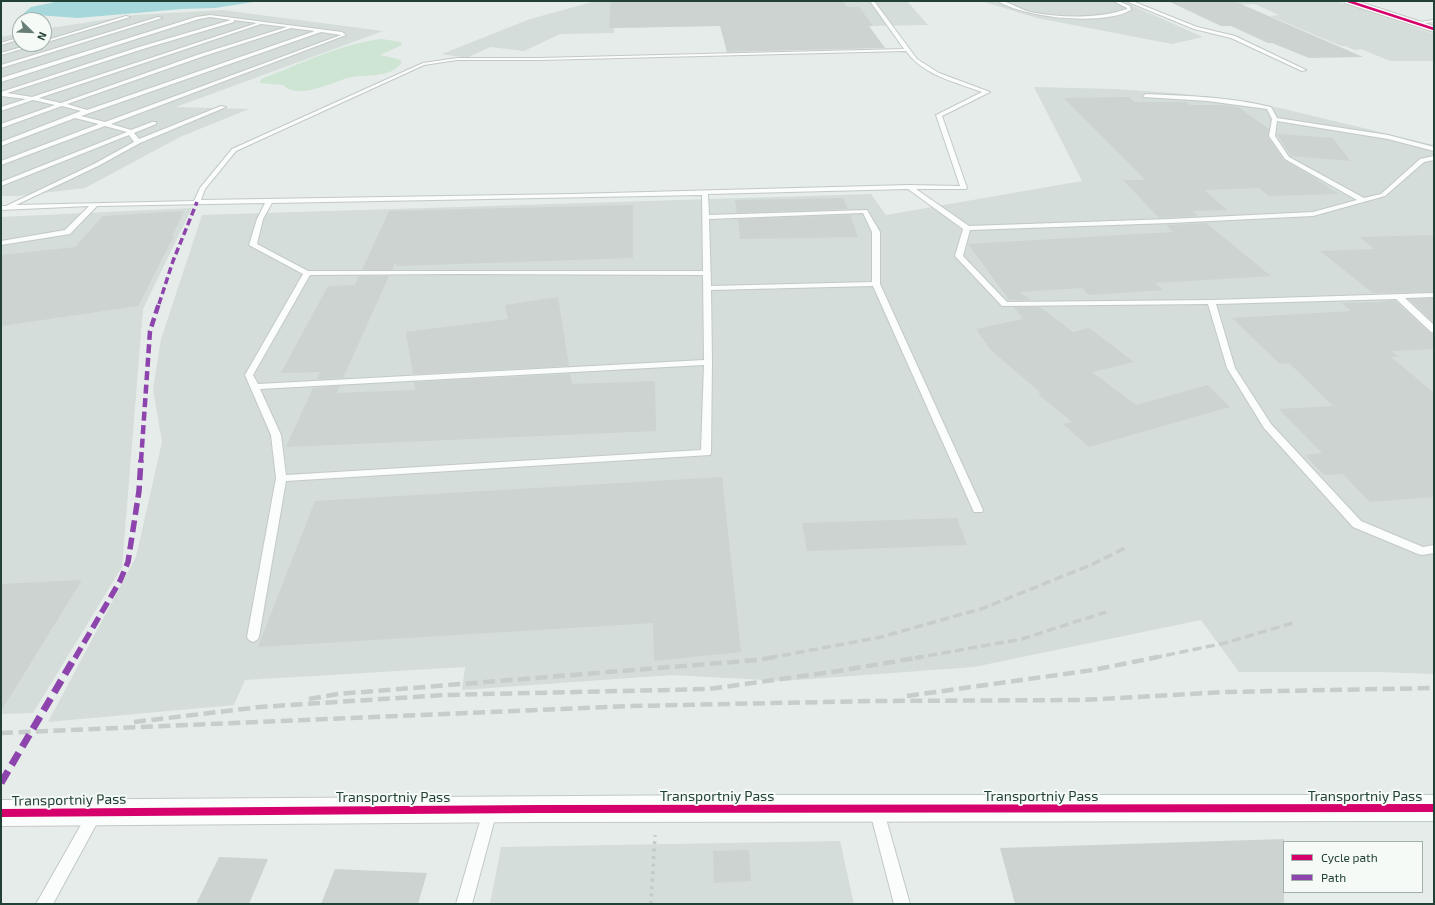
<!DOCTYPE html>
<html>
<head>
<meta charset="utf-8">
<style>
  body { margin:0 }
  #map { position:relative; width:1435px; height:905px; overflow:hidden; background:#e6ece9; font-family:"Exo 2",sans-serif }
  canvas { display:block }
  .frame { position:absolute; inset:0; border:2px solid #224136; pointer-events:none }
  .legend { position:absolute; left:1283px; top:841px; width:140px; height:52px; box-sizing:border-box; background:#f5faf7; border:1px solid #a1b0aa; margin:0; padding:5px 7px; list-style:none; font-size:12px; color:#224136 }
  .legend li { display:flex; align-items:center; gap:8px; height:20px }
  .legend b { width:20px; border:1px solid #a1b0aa }
  .north { position:absolute; left:12px; top:12px; width:40px; height:40px; box-sizing:border-box; background:#f5faf7; border:1px solid #a1b0aa; border-radius:50%; rotate:113deg; font-size:11px; font-weight:700; line-height:16px; text-align:center; color:#224136 }
  .north::after { content:''; display:block; margin:auto; width:14px; height:18px; background:#677d75; clip-path:polygon(50% 0,100% 100%,50% 72%,0 100%) }
</style>
</head>
<body>
<div id="map">
<canvas width="1435" height="905"></canvas>
<div class="frame"></div>
<ul class="legend">
<li><b style="height:5px;background:#d6006c"></b>Cycle path</li>
<li><b style="height:5px;background:#8e44ad"></b>Path</li>
</ul>
<div class="north">N</div>
</div>
<script>
const c = document.querySelector('canvas').getContext('2d');
c.lineJoin = 'round';
function fill(path, color) {
  c.fillStyle = color;
  c.fill(path, 'evenodd');
}
function stroke(path, color, width, dash) {
  c.strokeStyle = color;
  c.lineWidth = width;
  c.lineCap = dash ? 'butt' : 'round';
  c.setLineDash(dash || []);
  c.stroke(path);
}
function write(font, color, halo, rows, align = 'center') {
  c.font = font + ' "Exo 2",sans-serif';
  c.lineWidth = 4;
  c.setLineDash([]);
  c.textBaseline = 'middle';
  c.strokeStyle = halo;
  c.fillStyle = color;
  for (const [text, x, y, turn = 0] of rows) {
    c.save();
    c.translate(x, y);
    c.rotate((+turn || 0) * Math.PI / 180);
    c.textAlign = isNaN(turn) ? turn : align;
    if (halo) c.strokeText(text, 0, 0);
    c.fillText(text, 0, 0);
    c.restore();
  }
}
const built = new Path2D(`
  M596,1H907L928,25L812,27L810,24L614,28V33L560,34L524,51L490,47L467,58L442,54L530,19Z
  M981,1H1122L1203,37L1172,44L1037,18Z
  M1214,1H1336L1434,34V61H1390L1361,49L1354,50L1346,46H1341L1270,16L1279,15L1255,4L1225,5Z
  M222,10L383,31L176,107L249,109L180,137L85,188L18,196H1V37L20,33V44H44V29L135,15Z
  M1034,87L1114,89L1174,93L1230,99L1280,108L1434,145V674L1378,672H1239L1201,620L974,667L783,681L672,675L462,690L465,667L245,680L234,705L48,722L136,557L162,442L153,389L161,339L202,215L871,194L886,215L1082,181Z
  M192,208L143,309L122,567L33,713L1,714V217Z
  M840,841L854,904H490L501,847Z`);
const green = new Path2D(`
  M382,39L401,42L402,45L380,55L398,59L402,62C390,80 365,73 348,78C331,83 298,100 283,85L260,83L261,79C298,65 342,43 382,39Z`);
const water = new Path2D(`
  M60,1H260L215,8L182,9L78,18L23,14L31,7Z`);
const building = new Path2D(`
  M611,1H843L847,7H859L873,26H869L885,48L727,52L720,26L609,28Z
  M1168,1H1234L1363,57L1309,58L1272,43H1268L1231,26H1221Z
  M1129,97L1135,102H1186L1190,105H1224L1238,107L1269,129L1268,137L1284,160L1312,176L1338,194L1269,196L1259,188L1204,190L1227,210L1192,211L1198,216L1159,218L1123,180H1146L1064,98Z
  M1277,134L1333,138L1350,161L1291,156Z
  M843,198L848,209L737,213L735,200Z
  M633,205V258L396,266L395,262L392,270H362L389,211Z
  M184,211L172,236H174L138,306L1,326V255L75,247L103,216Z
  M850,215L858,237L740,239L738,219Z
  M1206,223L1271,276L1155,283L1163,290L1089,295L1082,288L1019,292L1031,300H1009L968,244L1173,232L1166,225Z
  M1434,235V292L1373,293L1320,251L1375,249L1359,237Z
  M359,276H389L343,378L317,379L320,372L281,373L328,286L355,285Z
  M558,297L569,366L413,374L406,332L508,319L505,305Z
  M1434,298V323L1409,299Z
  M1383,301H1395L1430,333L1434,334V349L1392,351L1399,357H1391L1434,393V497L1370,502L1343,474L1324,475L1305,455L1322,453L1279,409L1333,406L1289,363L1280,364L1232,318L1351,311L1342,303L1384,302Z
  M1014,307H1040L1073,332L1089,328L1134,362L1092,372L1136,405L1208,385L1230,407L1089,447L1063,424L1072,422L1038,394L1041,393L991,350L976,329L1023,319Z
  M570,374L572,384L655,381L656,431L286,447L313,388L340,386L336,393L415,390L414,382Z
  M722,477L741,652L654,661L653,623L258,647L315,501Z
  M957,518L967,545L807,551L802,523Z
  M82,580L1,711V584Z
  M1284,839V904H1015L1000,848Z
  M749,850L751,881L714,883L713,851Z
  M219,857L268,859L249,904H196Z
  M335,869L427,873L418,904H321Z`);
const path = new Path2D(`
  M651,904L655,835`);
const lane = new Path2D(`
  M870,1H874L917,59L939,73L990,92L942,116L967,188L966,189H916L969,226L1170,219L1313,212L1357,200L1285,159L1269,136L1272,119L1267,109L1208,101L1144,97L1143,96L1146,94C1188,96 1230,97 1271,107L1277,118L1388,135L1434,147V151L1388,139L1277,121L1275,136L1289,157L1364,198L1381,194L1420,159L1434,156V160L1424,162L1385,196L1313,216L1170,223L970,230L963,256L1007,302L1211,300L1434,293V297L1405,298L1434,325V333L1431,332L1396,299L1216,304L1235,368L1271,424L1361,521L1423,547L1434,545V553L1422,555L1418,554L1353,527L1264,428L1227,368L1208,304L1002,306L955,256L963,229L908,189L708,194L709,215L867,210L880,232V284L983,510L982,512H974L973,510L873,286L711,290L712,362L711,453L710,455L286,481L259,637L257,640L253,642L249,640L247,637L276,478L271,435L245,375L303,274L249,245L257,219L265,203L97,206L70,234L1,245V241L65,230L89,206L1,210V206H6L94,164L134,142L129,135L1,186V182L127,132L105,126L1,165V161L99,124L75,118L1,146V142L81,111L62,106L1,128V124L55,105L33,100L1,111V107L26,99L1,96V92L139,47L231,20L210,17L199,19L1,82V78L196,17L210,15L342,32L346,35L111,124L131,130L152,122H156V124L134,133L139,139L221,106L226,107L140,143L98,166L16,205L194,201L200,188L232,149L423,63L457,58H539L904,49ZM234,20L257,23L32,97L7,93L143,49L234,22ZM261,24L287,27L200,54L61,103L39,98ZM291,28L315,31L87,110L67,104L204,56ZM321,32L341,35L105,122L81,116ZM906,51C924,76 956,82 982,92L936,115L960,186L909,185L572,194L201,200L205,189L236,151L424,65L457,60H539ZM702,195L703,271H308L257,244L263,219L272,203ZM863,213L872,232V282L711,286L709,219ZM457,274L703,275L704,360L258,384L253,375L310,275ZM704,365L701,450L286,475L281,435L260,389Z
  M998,1C1009,1 1019,9 1030,12C1060,18 1098,19 1127,9V8L1113,1H1118L1130,6L1131,10C1104,26 1024,18 998,1Z
  M1126,1H1132L1197,27L1235,36L1306,70L1302,71L1231,38L1194,29Z
  M126,16L130,17L44,43V41Z
  M158,17L162,18L1,68V65Z
  M1434,20V22L1414,24L1412,23Z
  M20,37V39L1,45V43Z
  M32,44H39L1,55V53Z
  M876,802L881,803L883,808L910,904H894L869,808L871,803Z
  M490,804L495,806L497,811L472,904H456L483,811L485,806Z
  M95,807L100,809L102,814L53,904H36L90,809Z`);
const street = new Path2D(`
  M718,795H1434V821L538,822L1,826V800Z`);
const secondary = new Path2D(`
  M1344,1H1357L1434,26V32L1345,3Z`);
const railFar1 = new Path2D(`
  M769,658L881,637L984,608L1093,564L1127,547
  M915,658L1022,639L1106,612
  M1153,658L1225,643L1296,622`);
const rail = new Path2D(`
  M907,696L1093,670L1158,657
  M309,699L338,694L757,660L775,657
  M134,722L260,707L444,695L709,689L839,671L921,657
  M1,733L630,706L873,701L1083,700L1224,692L1434,688`);
const quietFar3 = new Path2D(`
  M159,304L173,261L197,202`);
const quietFar2 = new Path2D(`
  M141,461L150,331L159,303`);
const quietFar1 = new Path2D(`
  M75,658L120,581L128,562L139,491L141,460`);
const quiet = new Path2D(`
  M1,783L75,657`);
const cyclewayFar1 = new Path2D(`
  M1348,1L1434,29`);
const cycleway = new Path2D(`
  M1,813L538,809L1434,808`);
const nearStreetnames = [
  ["Transportniy Pass",717,796],
  ["Transportniy Pass",1041,796],
  ["Transportniy Pass",1365,796],
  ["Transportniy Pass",393,797],
  ["Transportniy Pass",69,800,-1]
];
fill(built, '#d4ddd9');
fill(green, '#cfe5d4');
fill(water, '#a6d8db');
fill(building, '#cdd3d0');
stroke(lane, '#c3c9c6', 2);
stroke(street, '#c3c9c6', 2);
stroke(secondary, '#c2c9c6', 2);
stroke(path, '#c2cbc7', 3.5, [3, 4.5]);
fill(lane, '#fbfcfc');
fill(street, '#fbfcfc');
fill(secondary, '#fbfcfc');
stroke(railFar1, '#c7cdca', 3.5, [9, 4.5]);
stroke(rail, '#c7cdca', 4.5, [12, 5.5]);
stroke(quietFar3, '#8e44ad', 3.5, [7, 3.5]);
stroke(quietFar2, '#8e44ad', 4.5, [9, 4.5]);
stroke(quietFar1, '#8e44ad', 5.5, [12, 5.5]);
stroke(quiet, '#8e44ad', 7, [14, 7]);
stroke(cyclewayFar1, '#d6006c', 2.5);
stroke(cycleway, '#d6006c', 8);
write('14px', '#224136', '#f5faf7', nearStreetnames);
</script>
</body>
</html>
